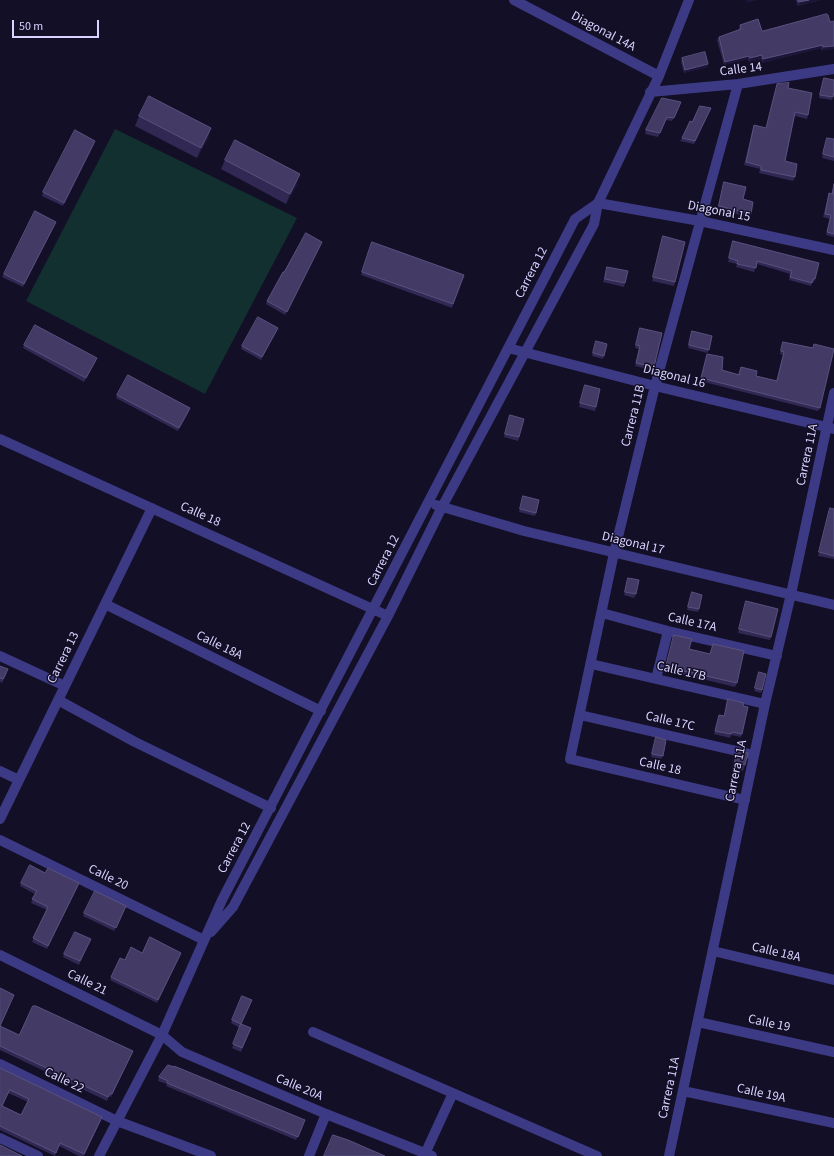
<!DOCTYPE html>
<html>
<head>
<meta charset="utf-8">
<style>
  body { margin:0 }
  #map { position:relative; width:834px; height:1156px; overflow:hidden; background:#130f26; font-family:"Source Sans 3",sans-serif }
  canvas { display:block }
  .scale { position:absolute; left:12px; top:20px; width:87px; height:18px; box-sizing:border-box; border:2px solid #d9d4ff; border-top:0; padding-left:5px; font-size:12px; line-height:14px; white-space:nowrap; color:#d9d4ff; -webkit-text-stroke:3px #130f26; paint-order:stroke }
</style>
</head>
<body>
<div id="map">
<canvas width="834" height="1156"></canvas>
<div class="scale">50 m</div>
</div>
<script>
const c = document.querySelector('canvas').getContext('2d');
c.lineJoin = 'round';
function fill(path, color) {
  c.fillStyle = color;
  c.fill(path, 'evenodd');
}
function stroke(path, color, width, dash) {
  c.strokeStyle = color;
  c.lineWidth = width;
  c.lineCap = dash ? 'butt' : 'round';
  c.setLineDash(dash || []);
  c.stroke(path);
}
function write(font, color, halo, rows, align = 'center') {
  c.font = font + ' "Source Sans 3",sans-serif';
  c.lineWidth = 3;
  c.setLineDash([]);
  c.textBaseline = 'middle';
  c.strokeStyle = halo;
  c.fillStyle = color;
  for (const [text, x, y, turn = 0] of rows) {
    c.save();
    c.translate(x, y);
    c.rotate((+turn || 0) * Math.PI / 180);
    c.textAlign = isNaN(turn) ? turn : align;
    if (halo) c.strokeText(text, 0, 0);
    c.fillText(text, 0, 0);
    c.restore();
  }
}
const green = new Path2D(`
  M115,129L297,218L205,394L26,301Z`);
const street = new Path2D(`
  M514,0L659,76
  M738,84L655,386L614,553L570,759L745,800
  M650,92L738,84L834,69
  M598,203L700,221L834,250
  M508,348L655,386L834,429
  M0,439L388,616
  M436,505L524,531L834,605
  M105,604L321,711
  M602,613L668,631L777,656
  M0,656L65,686
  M591,664L765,704
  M656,679L668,631
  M58,700L135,742L271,808
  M580,715L754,755
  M0,771L19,780
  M0,819L152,508
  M0,840L204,940
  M211,932L233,907L388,616L442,507L594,224L598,203L659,76L689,0
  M713,951L834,980
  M0,955L162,1035L182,1052L326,1114L432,1156
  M698,1022L834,1052
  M313,1032L597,1156
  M0,1064L117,1121L211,1156
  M683,1091L834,1123
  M0,1138L38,1156
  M99,1156L162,1035L222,900L575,219L598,203
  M309,1156L326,1114
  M424,1156L453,1093
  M669,1156L765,704L791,594L834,393`);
const wall = new Path2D(`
  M796,0H820L798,6Z
  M834,21L822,51L821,48L762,63L761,59L749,62L748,59L724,65L717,40L719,37L739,30V29L740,25L762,31Z
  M682,58L708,64L707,67L684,73L681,62Z
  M824,78L833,97L832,100L819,98Z
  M777,84L788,88L808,115L807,119L795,116L785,161L795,177L793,181L759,173L760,169L744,165L754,125L766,128Z
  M680,105L672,121L666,120L658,137L645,134L646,130Z
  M711,108L694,144L680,141L682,138Z
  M139,116L211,128L208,138L197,158L135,126Z
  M827,138L834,139V161L822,158Z
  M94,144L63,206L42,196L43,192Z
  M225,160L297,184L286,204L221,169Z
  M724,182L743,199L751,214L750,217L717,210Z
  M834,183V237L826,235L830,219L823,217L829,193L831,194Z
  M56,222L23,287L2,277L4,274Z
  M663,236L675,282L674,286L652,281Z
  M733,241L815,279L814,282H812L811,286L789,280L790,274L757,264L754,272L736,267L737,264L728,262Z
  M322,242L285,315L266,304L267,301L284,272Z
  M372,242L464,275L452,308L361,275Z
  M607,267L625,283L624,287L603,282Z
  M278,328L261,360L241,349L242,346Z
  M640,328L654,367L653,370L635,366L639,349L635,348Z
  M692,331L709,350L707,353L688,348Z
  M596,341L604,356L603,359L592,356Z
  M783,342L812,348L814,344L820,408L818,411L700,381L707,354L722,370L738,374L741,367L756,376L776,381L783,355L780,354Z
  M24,345L97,358L84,382L23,348Z
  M585,385L596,407L595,411L579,407Z
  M117,395L189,412L178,431L116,398Z
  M510,415L519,437L518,441L504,437Z
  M523,496L536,513L535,516L519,512Z
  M830,508L834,509V559L818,556Z
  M628,578L636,594L634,598L624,595Z
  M692,592L699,609L698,612L687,610Z
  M746,601L771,637L770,640L738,633Z
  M674,635L689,649L710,654L713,644L737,683L735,687L665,670Z
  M0,666L7,673L2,683L0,682Z
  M759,672L762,690L761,693L754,691Z
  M728,699L742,734L741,737L731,735L730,738L714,734L719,715L724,716Z
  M656,737L663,756L661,759L651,757Z
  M737,751L745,765L743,771L732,769L735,757Z
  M45,873L78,886L47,949L32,942L47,910L31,903L35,894L20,886L21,883Z
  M126,906L114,931L83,916L84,913Z
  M89,943L79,965L63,957L64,954Z
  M142,953H181L157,1003L110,980L111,977L125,960Z
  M0,988L14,995L0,1026L19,1035L133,1051L111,1097L109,1096L107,1101L0,1050Z
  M242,996L241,1024L251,1028L241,1052L232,1048L240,1028L231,1023Z
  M0,1068L101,1120L84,1156H79L59,1146L55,1156L0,1130ZM8,1093L28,1102L21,1115L3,1106Z
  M159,1077L305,1120L296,1140L166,1086L167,1084L158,1081Z`);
const shadedWall = new Path2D(`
  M747,0H758L746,3Z
  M809,0H820L798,6L799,2Z
  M823,45L821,48L762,63L763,59Z
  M834,46V49L822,51L823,47Z
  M762,55L761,59L749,62L750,58Z
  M749,56L748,59L724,65L725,62Z
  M708,64L707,67L684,73L685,70Z
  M211,128L208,138L197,158L201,148Z
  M95,141L94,144L63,206L64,203Z
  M300,174L297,184L286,204L290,194Z
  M278,328L277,331L261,360L262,357Z
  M97,358L96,362L84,382L86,378Z
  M190,408L189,412L178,431L179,428Z`);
const building = new Path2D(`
  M798,0H809L799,2Z
  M827,14L828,15L830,22L834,21V46L823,47V45L763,59L762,55L750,58L749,56L725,62L719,37L741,29L740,25L758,19L762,31Z
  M705,52L708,64L685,70L682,58Z
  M824,78L834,80V92L833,97L820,95Z
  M789,83L788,88L812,93L808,115L795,112L785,161L797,164L795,177L761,170V166L746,162L754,125L766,128L777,84Z
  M149,96L211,128L201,148L139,116Z
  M662,98L681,102L674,118L667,117L660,133L646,130Z
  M700,106L711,108L695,141L682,138L690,121L692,122Z
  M75,130L95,141L64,203L43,192Z
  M827,138L834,139V157L823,154Z
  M235,140L300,174L290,194L225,160Z
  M724,182L746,187L743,199L753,202L751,214L719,206Z
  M834,184V234L827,232L831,215L825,214L829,193L832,194Z
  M35,211L56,222L24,284L4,274Z
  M306,233L322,242L287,312L267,301L283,272H284Z
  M663,236L685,242L675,282L653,277Z
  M733,241L819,263L815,279H813L812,283L790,277L792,271L757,261L756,268L737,264L738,261L729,258Z
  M372,242L464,275L453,304L362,272Z
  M607,267L628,271L625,283L605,279Z
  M258,317L278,328L262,357L242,346Z
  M35,325L97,358L86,378L24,345Z
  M640,328L662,333L654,367L636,363L640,346L636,345Z
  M692,331L712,336L709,350L689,345Z
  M596,341L607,344L604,356L593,353Z
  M783,342L813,348L814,344L834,349L820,408L701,378L707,354L723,357L722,370L739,375L741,367L757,371L756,376L777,381L784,352L781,351Z
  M128,375L190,408L179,428L117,395Z
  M585,385L600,389L596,407L580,403Z
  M510,415L524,419L519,437L505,434Z
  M523,496L539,500L536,513L520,509Z
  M830,508L834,509V556L819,552Z
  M628,578L639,580L636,594L625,592Z
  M692,592L702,595L699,609L688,607Z
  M746,601L778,609L771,637L739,629Z
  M674,635L692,639L689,649L710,654L713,644L744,651L737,683L666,667Z
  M0,666L8,669L3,679L0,678Z
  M759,672L766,674L762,690L755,688Z
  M728,699L744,703L743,706L748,707L742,734L732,732L731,734L715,731L719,715L724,716Z
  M656,737L666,740L663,756L652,754Z
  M737,751L748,753L745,765L735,762Z
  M30,865L45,873L48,868L79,883L48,946L33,938L48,907L32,899L37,891L21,883Z
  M95,891L126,906L116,928L84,913Z
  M75,932L91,939L80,961L64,954Z
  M150,937L181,953L158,1000L111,977L120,958L125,960L131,947L142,953Z
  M0,988L14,995L0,1026Z
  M242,996L252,1000L241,1024L232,1020Z
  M33,1006H36L133,1051L112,1094L110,1093L108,1097L0,1046V1026L19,1035Z
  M241,1024L251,1028L242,1048L233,1044Z
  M168,1065L174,1067V1066L305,1120L298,1137L167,1083L168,1081L159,1077Z
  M0,1068L102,1117L84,1154L60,1143L56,1153L0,1126ZM10,1090L29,1099L21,1115L2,1106Z
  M333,1135L348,1140L385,1156H324Z
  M0,1145L22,1156H0Z`);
const streetNames = [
  ["Diagonal 14A",603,32,28],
  ["Calle 14",741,70,-7],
  ["Diagonal 15",719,212,11],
  ["Carrera 12",532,273,-63],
  ["Diagonal 16",674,377,14],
  ["Carrera 11B",634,416,-76],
  ["Carrera 11A",808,455,-78],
  ["Calle 18",200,515,24],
  ["Diagonal 17",633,544,13],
  ["Carrera 12",384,561,-63],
  ["Calle 17A",692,623,13],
  ["Calle 18A",219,646,26],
  ["Carrera 13",64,658,-64],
  ["Calle 17B",681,672,13],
  ["Calle 17C",670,722,13],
  ["Calle 18",660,767,13],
  ["Carrera 11A",737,771,-78],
  ["Carrera 12",235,848,-62],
  ["Calle 20",108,878,26],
  ["Calle 18A",776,953,13],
  ["Calle 21",87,983,26],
  ["Calle 19",769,1024,12],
  ["Calle 22",64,1081,26],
  ["Calle 20A",299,1088,23],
  ["Carrera 11A",670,1088,-78],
  ["Calle 19A",761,1094,12]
];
fill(green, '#12302f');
stroke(street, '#3d3a85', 10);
fill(wall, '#312854');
fill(shadedWall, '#1d163a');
fill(building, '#433a66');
stroke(building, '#5a527e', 1);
write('13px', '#d9d4ff', '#130f26', streetNames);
</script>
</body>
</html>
